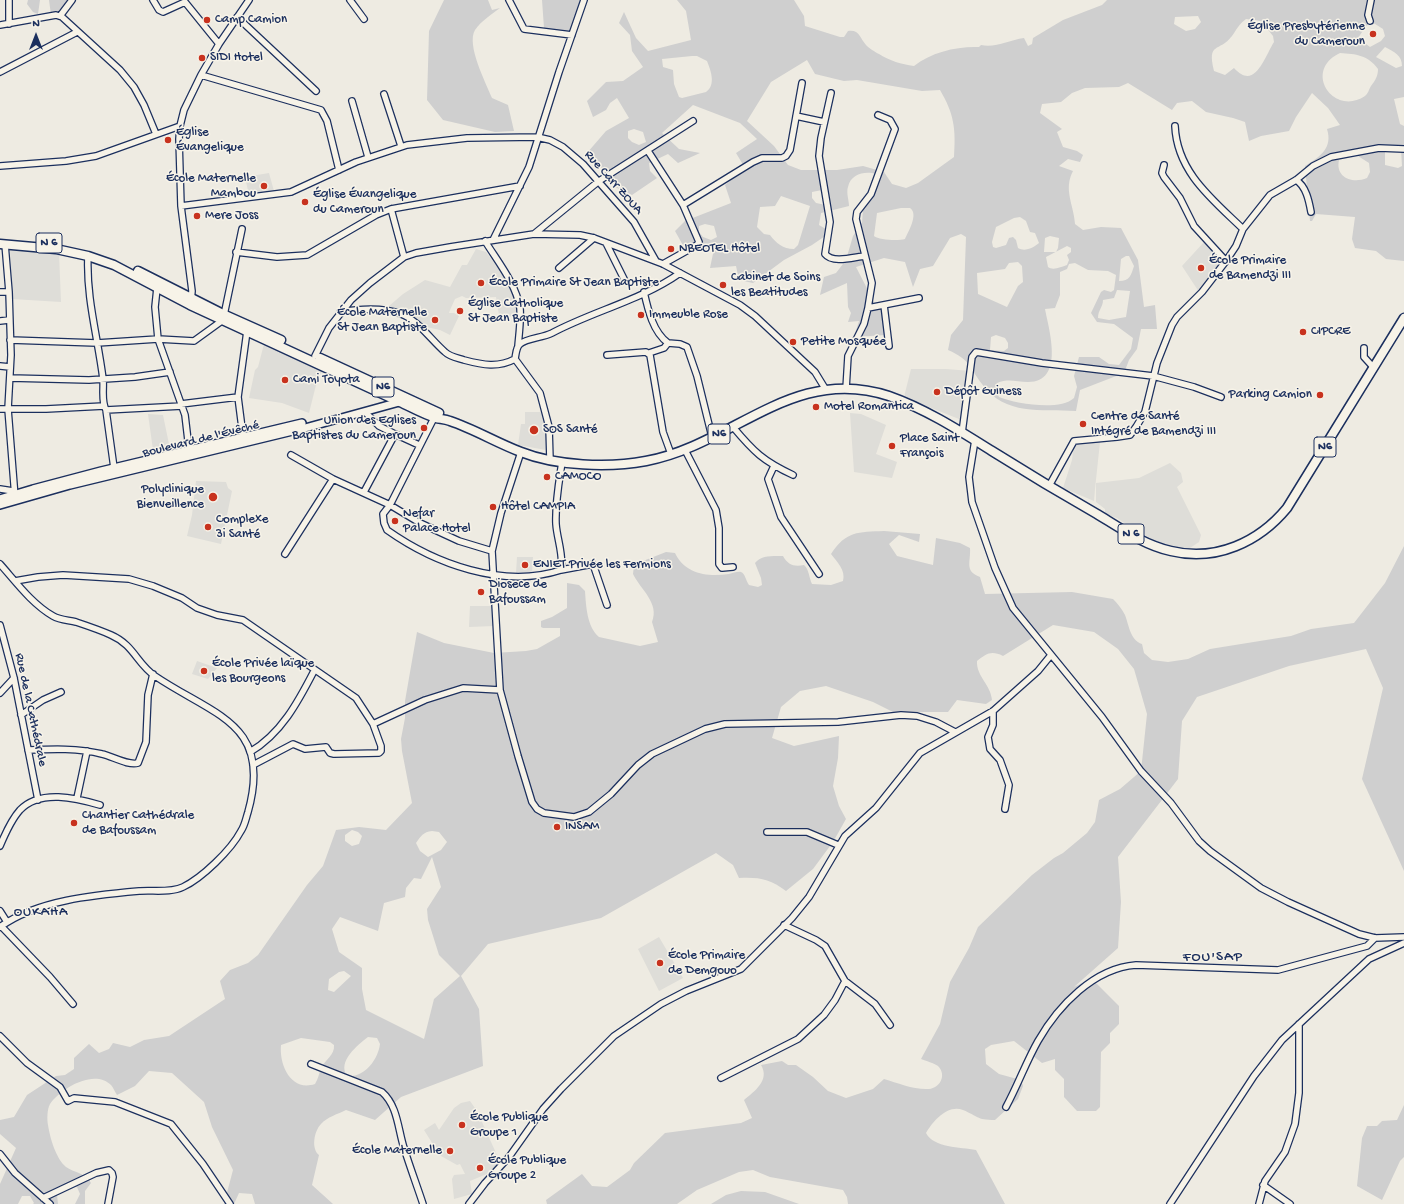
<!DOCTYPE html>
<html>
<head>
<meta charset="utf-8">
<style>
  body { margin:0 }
  #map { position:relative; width:1404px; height:1204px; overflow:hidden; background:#eeebe2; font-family:"Gochi Hand",sans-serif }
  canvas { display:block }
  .north { position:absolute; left:16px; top:16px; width:40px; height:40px; -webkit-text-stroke:3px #f7f3e8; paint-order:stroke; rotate:0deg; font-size:11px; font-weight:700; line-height:16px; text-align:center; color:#1b2f5e }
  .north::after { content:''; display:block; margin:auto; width:14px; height:18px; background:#1b2f5e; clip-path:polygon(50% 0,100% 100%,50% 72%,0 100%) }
</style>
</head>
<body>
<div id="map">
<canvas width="1404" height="1204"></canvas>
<div class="north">N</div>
</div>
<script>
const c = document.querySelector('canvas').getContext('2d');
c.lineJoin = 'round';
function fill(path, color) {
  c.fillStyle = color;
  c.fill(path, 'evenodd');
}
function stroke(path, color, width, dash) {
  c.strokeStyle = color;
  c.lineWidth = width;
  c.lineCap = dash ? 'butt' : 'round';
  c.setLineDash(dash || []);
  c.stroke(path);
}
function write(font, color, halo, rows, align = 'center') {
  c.font = font + ' "Gochi Hand",sans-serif';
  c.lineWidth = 3;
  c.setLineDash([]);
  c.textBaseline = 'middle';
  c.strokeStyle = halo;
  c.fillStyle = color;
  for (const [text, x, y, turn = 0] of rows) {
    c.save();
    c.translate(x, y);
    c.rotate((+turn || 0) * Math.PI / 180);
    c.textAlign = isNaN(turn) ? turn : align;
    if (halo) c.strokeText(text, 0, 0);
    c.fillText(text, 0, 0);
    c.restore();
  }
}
const built = new Path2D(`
  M269,173L274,191L249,195L245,177Z
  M1204,242L1219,253L1221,265L1209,284L1199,292L1182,266Z
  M476,249L486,252L512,286L521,318L499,315L496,297L466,298L462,296L455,299L450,310L449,313H454L459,316L450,335L440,330L422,326L391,310L389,306L403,294L425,280L450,287L462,265H467Z
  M10,250L59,253L61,302L12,299Z
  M264,344L324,370L318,377L309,413L282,403L249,398L255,370L258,367Z
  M911,369H946L971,371L964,421L904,397Z
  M525,412H542L549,436L546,450L518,445L521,424H525Z
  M850,413L861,414L886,425L876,454L897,462L892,478L854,472Z
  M148,414L163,415L170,449L153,450Z
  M1100,442L1095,489L1094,501L1063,488L1072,460L1074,443Z
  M1170,463L1181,473L1183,482L1177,487L1201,535L1199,542L1187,550L1156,541L1133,529L1117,518L1105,514V509L1096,502V483L1139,478Z
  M196,481L226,482L228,488L232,491L221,544L187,536L192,515Z
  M517,557H533L532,573H516Z
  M470,606H494V626L469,627Z
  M197,661L217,668L208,679L192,674Z
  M659,937L683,978L659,991L638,949Z
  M470,1101L477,1111L501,1164L494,1171L470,1181L472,1194L454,1199L452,1179L454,1175L465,1174L460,1164L457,1165L441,1156L439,1153L440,1150L434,1146L424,1130L435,1123L439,1130L454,1108L461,1103Z`);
const green = new Path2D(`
  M28,0H74L65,13L51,15L49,0H40L38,14L33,12L27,4Z
  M444,0H488L492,10L500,8C492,14 481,21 475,30C466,45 486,83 492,98L508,105L514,131L495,132L443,120L427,100L429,31Z
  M542,0H586L575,33L544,28Z
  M677,0H794L804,16L805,26L840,37H844L848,31C859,29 860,38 866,45C869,48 875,52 879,54C890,61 901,64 914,66C931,52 958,46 979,47L981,45C996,48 1009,40 1024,38L1028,46L1032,44L1033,38L1063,20L1102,5L1107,0H1404V97L1394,99L1400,124L1404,126V261L1386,259L1376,251L1355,248L1352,239L1355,217L1316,214L1312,221H1310L1305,166C1320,157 1333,148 1327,129L1340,125L1328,108L1312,93L1296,117L1289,131L1261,136L1249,141L1245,122L1233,118L1206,112L1192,101L1177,103L1172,110L1128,83L1119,87L1085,88L1072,93L1061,102L1042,104L1040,113L1062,129L1057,132L1063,147L1077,151L1083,155L1080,162L1068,159L1059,166L1073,171C1063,190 1074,205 1075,224L1083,230L1101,227L1121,228L1138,260L1144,307L1155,305L1157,329H1141L1137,349L1129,360L1124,373L1080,390L1076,411C1041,409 1005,416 982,384C969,367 971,360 948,350L951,335L963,320L966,237L961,234L950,238L933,266L920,269L913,287L905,262L884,258L856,267L875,304L883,312L886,335L854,337L859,321L848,322L851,313L848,307L847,283L820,295L824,277L836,273L846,260L853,236L862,223L863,209L876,174C866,171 851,173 848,187C846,192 849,201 849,206L821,213L819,225L831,232L812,245L784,260L753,283L739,280L736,266L710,268L714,249H685L675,231L685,221L731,203L725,185L745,168L736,153L757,139L740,123L693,105L662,133L679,149L700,153L678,163L668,154L649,163L650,171L657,178L632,195L613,186L605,170L592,162L587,153L606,131L629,118L617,98L610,103L606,110L593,117L587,101L606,82L623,81L643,67L632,51L630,35L619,23L624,12L636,38L648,51L691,40L686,11ZM1198,16L1201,22L1195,29L1186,31L1174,24L1175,17ZM1246,19L1261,21L1273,36L1274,42C1264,58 1255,91 1234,68L1225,75L1214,71C1207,41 1219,53 1232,36C1237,29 1239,24 1246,19ZM1372,22L1383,29L1385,36L1381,41L1370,47L1358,38L1366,26ZM1385,47C1394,52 1402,55 1402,66L1396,68L1376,57ZM1340,53C1356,54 1368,55 1378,69C1378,76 1375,81 1371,86C1369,89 1368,94 1365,96C1334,117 1302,71 1340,53ZM692,56H697L707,61C711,71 716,85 706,92L682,98L679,97L674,84L673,70L663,67L662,59ZM807,60L815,74L844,81L857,80L922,91L940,90C954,114 956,128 954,157L918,183L906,188L892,184L884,172L863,166L837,170H801L788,165L774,146L747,121L771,82ZM634,129L643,132L646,142L639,145L632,142L628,138V131ZM1401,149L1402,166L1398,168L1385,165V151ZM1352,156H1358L1369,163L1370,172L1367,178C1353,184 1335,178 1339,160ZM827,189L830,203L826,205L816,203L812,198V192ZM781,196L810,206L798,245L794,249C783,249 776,243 770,235L764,234L757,227L760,207L775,206ZM901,208H910C919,214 908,232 905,239C898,241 879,240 874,236L877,213ZM1020,217L1026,221L1030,232L1035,233L1039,243C1033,248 1025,252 1018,248L1016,240L1013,237L1009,238L1006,245L996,248L993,247L992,242L996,227L1014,218ZM705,224L714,226L717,237L711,240L703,237L699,232V226ZM1050,236L1059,238L1058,248L1056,252H1044L1045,238ZM1067,246L1071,248V252L1067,255L1069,260L1067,265C1061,267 1053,271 1048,267L1046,257ZM1126,256H1129L1134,266C1131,275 1130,281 1119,281L1121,259ZM1018,262L1022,266L1023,282L1018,286L1007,307L978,294L977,273L1005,269L1009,263ZM1075,263L1088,270L1108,271L1116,275L1114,290L1111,292L1104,290L1101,292L1091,313L1097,322L1114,324L1133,338L1131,349L1119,365L1109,364L1099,357H1079L1074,376L1077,387L1074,398C1060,411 1016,404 999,397L996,391L997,383C1009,378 1016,382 1028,382C1065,382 1049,330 1045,309L1055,308L1060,295V272L1067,269L1069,264ZM1117,290L1130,291L1126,317L1109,320L1098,318C1098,310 1103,307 1103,300L1114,298ZM996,335L1005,338L1008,343V348L1004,351L990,350L991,337Z
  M884,531L920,534L919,542L899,535L889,544L897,556L933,565L936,538L960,543L970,548C971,562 964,571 980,577L985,594L1072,592L1113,599C1117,603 1122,609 1125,615C1129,625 1130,640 1142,644L1144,653L1152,660L1168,662L1188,659L1210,649L1291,636L1311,629L1354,623L1385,583L1404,546V871L1362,779L1383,688L1366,649L1289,666L1197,697L1182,721L1178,779L1118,857L1121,902L1118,948L1074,987L1082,983H1096L1119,1006V1024L1110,1033V1043L1101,1052L1100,1107L1096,1111H1077L1064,1097V1079L1055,1070V1059L1042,1063L1014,1041L991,1045L985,1049L986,1064L999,1074L1021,1080L1023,1086L1018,1099L995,1120C976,1120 978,1116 963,1110C948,1104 933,1121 926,1133C934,1148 960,1147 976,1150L1005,1204H848L847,1197L843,1190L770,1177L753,1170L739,1172L697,1190L677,1204H547L546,1200L582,1174L592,1186L607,1187L630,1170L634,1163L665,1133L741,1123L752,1118L744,1100C755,1091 770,1080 761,1065L782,1061L788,1065H796L813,1077L828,1091L846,1098L873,1089L884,1079C898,1083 914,1090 929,1089C940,1088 947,1075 938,1066C934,1063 926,1061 921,1059L940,1024L950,982L969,948L978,927L1032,875L1054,858L1063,853L1087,833L1095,822L1099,800L1120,789L1141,771L1147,714L1134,669L1118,649L1094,632L1053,625L1003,656C991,650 986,654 977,661C976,676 991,685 992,700L986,704L957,700L948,712H911L905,718L873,702L826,686L800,691L781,707L772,738L794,746L839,736L838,758L833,786L839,806L846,819L833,842L813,869L786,891C770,879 759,877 739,878L733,865L716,853L601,918L488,944L461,976L479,1009L483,1066L401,1097L375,1120L346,1110C338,1114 327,1117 321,1124C314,1131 311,1149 319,1155L312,1185L333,1204H255L252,1194L239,1193L234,1204H224L233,1170L212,1127L204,1102L172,1073L149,1071L135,1086L117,1095C115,1092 113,1087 111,1085C94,1068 60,1089 50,1104C47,1109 47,1120 48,1125C50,1138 56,1159 66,1167C75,1173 86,1173 91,1183L85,1191V1204H75L80,1194L77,1187H68L64,1192L57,1195L58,1204H33L34,1203L30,1196H22L18,1204H0V1184L16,1148L0,1134V1120L14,1117L27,1095L56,1076L65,1075L74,1069V1058L89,1044L99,1053L109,1049L113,1043L130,1047L144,1040L169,1036L225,999L220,981L230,970L248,963L258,955L307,885L323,866L336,830L359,827L386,830L412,803L402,751L401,739L405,718V701L417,632L444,643L494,653L526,651L537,649L560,636V628H543L541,627V621L552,617L567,608V583L579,585L585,591C586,606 587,627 599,637L640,646L658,642L652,622C660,603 640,589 633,574L634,565L638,563L666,552L675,553C685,574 707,577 729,574C733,573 738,571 741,572C745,573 746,581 749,585L758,587L762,585L761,578L755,563C761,555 773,556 783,556C788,565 794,567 804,565C809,569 809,578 812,584L831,585L843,581C846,570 837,562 831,554C846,531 858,532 884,531ZM352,830L358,832L362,836L359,844L352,846L345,841V835ZM432,831L439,832L447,842L441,850L428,857L420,851L416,843C421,836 423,832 432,831ZM432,857L441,887L427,909L428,920L439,955L460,976L434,999L424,1039L366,1010L362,989V968L339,952L332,929L340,917L378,931L384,903L405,897L406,888L414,878L421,879ZM344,971L351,976L334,992L328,990L329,979L339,972ZM368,1037L377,1038L380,1044C378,1060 364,1078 347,1076C337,1061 358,1045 368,1037ZM301,1038L330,1042L334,1045C335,1055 325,1060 321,1068C319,1074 318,1079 315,1084C291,1092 279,1065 281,1045Z
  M1404,1105V1157L1400,1161L1382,1200L1357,1186L1362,1138L1367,1126H1377L1382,1121L1397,1120Z
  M741,1191L765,1192L799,1204H711L726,1195Z`);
const minor = new Path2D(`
  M9,0V24
  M153,0L159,10L163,12L185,2L219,44
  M350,0L364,19
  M509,0L524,29L572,35
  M60,16L72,0
  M237,17L316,91
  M1370,21L1368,15L1371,0
  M0,25L56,15L62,17L120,70L134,87L144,105L156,134
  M0,72L77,32
  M201,75L321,110L327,121L339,170
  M831,93L821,138L819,156L830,222L825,254C833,264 854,257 865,256
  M384,94L401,146
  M352,101L368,157
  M796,116L824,122
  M1175,126C1177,172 1212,199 1243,229
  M648,151L683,205L753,162L762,158H782L786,156L790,150L802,83
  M1164,165L1162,173L1164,177L1180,198L1194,226L1226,261
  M0,166L66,161L96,156L180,126
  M1296,180C1306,186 1309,201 1311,212
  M181,206L291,192L356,162L407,145L467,138L537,137L550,140L563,147L583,164L634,222L656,261
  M391,209L520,186
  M534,234L599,181L693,121
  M493,240L529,167L559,72L584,0
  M485,241C498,262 516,284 520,308C521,321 519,334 518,346
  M606,243L625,281
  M5,244L9,292L11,355L8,409L15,497
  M236,252L277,257L307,255L376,215L391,209L404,257
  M88,256C86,298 98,338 103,379C104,389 101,401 106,410L114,468
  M663,264L697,245L699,242L683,205
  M559,268L594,238
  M157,288L155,307L158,339L185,415L189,449
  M0,292H9
  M644,292C648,310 653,332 668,343L680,344L687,347L697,376L712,437
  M191,301L192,291L181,206L179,139L180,126L184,110L201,75L219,44L249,0
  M884,305L889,346
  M868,308L872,283L856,219L857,212L871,194L895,129L890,120L878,115
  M340,312C359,309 382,307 401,314C418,320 431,340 445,352C450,357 458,358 464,360C483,365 498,368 515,359C516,354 516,347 520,344C527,338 542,338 552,333C593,311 642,300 680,273
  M0,321L9,320
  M10,340L97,343L158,339L194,341L223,320L242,229
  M1364,348V357L1374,368
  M649,353L664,348L668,343
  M607,355L646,352L650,355L663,432L671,454
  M315,356L329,328L351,300L370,283L404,257L416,253L450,247L534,234L580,235L594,238L663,264L740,305L755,316L815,372L826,390
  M515,359L540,393L549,427L550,460
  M0,366L10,367
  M10,378L89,380L135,377L170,372
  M846,389L848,356L864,324L868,308L919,298
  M181,404L238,397
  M0,409H46L104,406
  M106,410L182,406
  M365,412L379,426L395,434
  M436,414L390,505L383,514L384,523L387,530C435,564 503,589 561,570C564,556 557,539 556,524C555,503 559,482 562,462
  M733,427C754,452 763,461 793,475
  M962,433L972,357L976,352L1042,363L1153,376L1194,387L1221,397
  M243,436L238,397L247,331
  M975,440L969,477L972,502L995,568L1013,608L1102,717L1141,771L1171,803L1199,841L1210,851L1261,888L1288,902L1359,934L1375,938L1404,937
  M685,450L716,510L719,528V564L722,568L733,567
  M521,452L501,513L492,551L500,690L518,756L532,802L537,809L544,813L574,817L589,812L611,794L638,765L652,754L705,729L725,724L838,722L901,715L917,716L936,722L955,732
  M291,455L333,479L390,505L420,523L459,541L492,551
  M774,466L768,479L781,517L819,574
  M1049,486L1074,441L1117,437L1130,435L1136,427L1145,412L1157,363L1172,325L1177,317L1202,292L1226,261L1236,246L1243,229L1270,195L1296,180L1313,166L1331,157L1379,148L1404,149
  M0,489L13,491
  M364,492L395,434L419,445
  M285,554L333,479
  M0,564C16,582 32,604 53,616C60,620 68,620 76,622C88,626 100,630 111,635C134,645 137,664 155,676C214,716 273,723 248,812C246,818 245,825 241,831C231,850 202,878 183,887C171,893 153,890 140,891C95,895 37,900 0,927
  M561,570L593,564L607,605
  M15,581L38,577L63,575L129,579L153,586L182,598L197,608L217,615L243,620L356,698L373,724L381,746V751L379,753L334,754L330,753L326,747L305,749L293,744L253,765
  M0,625L14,678L38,800
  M0,693L14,678
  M993,711V725L988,737L990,749L1000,760L1009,785L1005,809
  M21,715L43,700L61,692
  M373,724L425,700L463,688L500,690
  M28,750C53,749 78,748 102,754C112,756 128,766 138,763L146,742L148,695L153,674
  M250,752C281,734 298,702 314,671
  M77,798L87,751
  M767,832H807L838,845
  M0,846C5,834 11,820 20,810C40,789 76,798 100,805
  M0,911L7,922
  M784,925L816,940L825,946L845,981L875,1004L890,1025
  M1,926L50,977L73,1004
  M0,1036L27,1063L60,1087L68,1101L74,1098L115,1102L171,1124L203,1164L230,1204
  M311,1064L382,1092C398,1106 398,1130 404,1148C410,1167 417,1186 423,1204
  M721,1078L798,1039L824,1015L835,1000L845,981
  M1006,1107C1018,1085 1026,1062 1038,1041C1058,1006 1094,968 1136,965L1278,970L1367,946L1375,938
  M0,1154L15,1173L50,1204
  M1263,1185L1290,1204
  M43,1198L96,1173L109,1170L112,1173L113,1177L108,1204
  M469,1204L485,1183L509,1157L543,1109L561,1089L614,1036L661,1004L686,991L741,969L792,918L809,897L845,836L876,808L920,753L993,711L1038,671L1051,655
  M1170,1204L1254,1076L1282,1040L1369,959L1404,943
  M1259,1204L1265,1181L1285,1152L1295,1124L1299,1093V1024`);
const major = new Path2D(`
  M0,499L33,489L101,471L302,423
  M0,505L70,485L305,428L403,401`);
const highway = new Path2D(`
  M0,244L56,249L88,256L114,265L190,305L400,402C411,407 423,414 436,418C440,419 445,419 450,421C474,429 497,443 521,452C556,466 609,468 646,461C733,445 793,364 889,396C926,409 960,431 992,451C1027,473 1062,494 1097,514C1120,528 1144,545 1171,551C1216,562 1259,542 1287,508L1404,318
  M138,271L225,315L281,340
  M320,358L439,413`);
const markers = [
  [207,20,4,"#c8321e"],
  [1373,34,4,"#c8321e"],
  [202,58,4,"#c8321e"],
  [168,140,4,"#c8321e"],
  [264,186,4,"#c8321e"],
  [305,202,4,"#c8321e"],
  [197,216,4,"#c8321e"],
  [671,249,4,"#c8321e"],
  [1201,268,4,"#c8321e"],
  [481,283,4,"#c8321e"],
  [723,285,4,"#c8321e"],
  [460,311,4,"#c8321e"],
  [641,315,4,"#c8321e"],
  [435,320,4,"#c8321e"],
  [1303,332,4,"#c8321e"],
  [793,342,4,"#c8321e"],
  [285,380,4,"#c8321e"],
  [937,392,4,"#c8321e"],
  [1320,395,4,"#c8321e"],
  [816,407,4,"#c8321e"],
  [1083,424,4,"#c8321e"],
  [424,428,4,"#c8321e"],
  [534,430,5,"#c8321e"],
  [892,446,4,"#c8321e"],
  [547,477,4,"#c8321e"],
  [213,497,5,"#c8321e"],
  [493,507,4,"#c8321e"],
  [395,521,4,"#c8321e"],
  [208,527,4,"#c8321e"],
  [525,565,4,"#c8321e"],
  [481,592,4,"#c8321e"],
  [204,671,4,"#c8321e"],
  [74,823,4,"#c8321e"],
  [557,827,4,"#c8321e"],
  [660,963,4,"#c8321e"],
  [462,1125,4,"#c8321e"],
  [450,1151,4,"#c8321e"],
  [480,1168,4,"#c8321e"]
];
const shields = [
  [49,243,26],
  [383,387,22],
  [719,434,22],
  [1325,447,22],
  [1131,534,26]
];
const shieldNames = [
  ["N 6",49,243],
  ["N6",383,387],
  ["N6",719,434],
  ["N6",1325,447],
  ["N 6",1131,534]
];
const poiNames = [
  ["Camp Camion",215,20],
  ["Église Presbytérienne",1365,27,"right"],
  ["du Cameroun",1365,42,"right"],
  ["SIDI Hotel",210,58],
  ["Église",176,133],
  ["Évangelique",176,148],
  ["École Maternelle",256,179,"right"],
  ["Mambou",256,194,"right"],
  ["Église Évangelique",313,195],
  ["du Cameroun",313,210],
  ["Mere Joss",205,216],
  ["NBEOTEL Hôtel",679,249],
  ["École Primaire",1209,261],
  ["de Bamendzi III",1209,276],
  ["Cabinet de Soins",731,278],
  ["les Beatitudes",731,293],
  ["École Primaire St Jean Baptiste",489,283],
  ["Église Catholique",468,304],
  ["St Jean Baptiste",468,319],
  ["École Maternelle",427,313,"right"],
  ["St Jean Baptiste",427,328,"right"],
  ["Immeuble Rose",649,315],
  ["CIPCRE",1311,332],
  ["Petite Mosquée",801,342],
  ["Cami Toyota",293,380],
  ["Dépôt Guiness",945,392],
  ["Parking Camion",1312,395,"right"],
  ["Motel Romantica",824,407],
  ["Centre de Santé",1091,417],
  ["Intégré de Bamendzi III",1091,432],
  ["Union des Eglises",416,421,"right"],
  ["Baptistes du Cameroun",416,436,"right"],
  ["SOS Santé",543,430],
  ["Place Saint",900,439],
  ["François",900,454],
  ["CAMOCO",555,477],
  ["Polyclinique",204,490,"right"],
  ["Bienveillence",204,505,"right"],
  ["Hôtel CAMPIA",501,507],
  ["Nefar",403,514],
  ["Palace Hotel",403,529],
  ["Complexe",216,520],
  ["3i Santé",216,535],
  ["ENIET Privée les Fermions",533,565],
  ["Diosece de",489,585],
  ["Bafoussam",489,600],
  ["École Privée laïque",212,664],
  ["les Bourgeons",212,679],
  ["Chantier Cathédrale",82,816],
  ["de Bafoussam",82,831],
  ["INSAM",565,827],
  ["École Primaire",668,956],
  ["de Demgouo",668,971],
  ["École Publique",470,1118],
  ["Groupe 1",470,1133],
  ["École Maternelle",442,1151,"right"],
  ["École Publique",488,1161],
  ["Groupe 2",488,1176]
];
const streetNames = [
  ["Rue Carr ZOUA",613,183,48],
  ["Boulevard de l'Évêché",201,440,-14],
  ["Rue de la Cathédrale",30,710,78]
];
const neighbourhoodNames = [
  ["OUKAHA",41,913]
];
const quarterNames = [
  ["FOU'SAP",1213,958]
];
fill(built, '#deddd8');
fill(green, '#cfcfcf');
stroke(minor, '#1b2f5e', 8);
stroke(major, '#1b2f5e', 10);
stroke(highway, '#1b2f5e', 11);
stroke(minor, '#f7f3e8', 5.5);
stroke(major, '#f7f3e8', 7);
stroke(highway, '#f7f3e8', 8);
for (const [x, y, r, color] of markers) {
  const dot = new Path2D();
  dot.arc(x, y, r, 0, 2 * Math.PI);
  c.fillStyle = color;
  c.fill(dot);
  stroke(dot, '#f7f3e8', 1.5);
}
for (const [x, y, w] of shields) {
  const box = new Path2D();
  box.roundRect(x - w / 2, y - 10, w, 20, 3);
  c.fillStyle = '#f7f3e8';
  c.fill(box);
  stroke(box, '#1b2f5e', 1);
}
write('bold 12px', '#1b2f5e', null, shieldNames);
write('13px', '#1b2f5e', '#f7f3e8', poiNames, 'left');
write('13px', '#1b2f5e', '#f7f3e8', streetNames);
c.letterSpacing = '1px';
write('14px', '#1b2f5e', '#f7f3e8', neighbourhoodNames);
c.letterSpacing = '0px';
c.letterSpacing = '1px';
write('15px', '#1b2f5e', '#f7f3e8', quarterNames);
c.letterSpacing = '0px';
</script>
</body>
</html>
